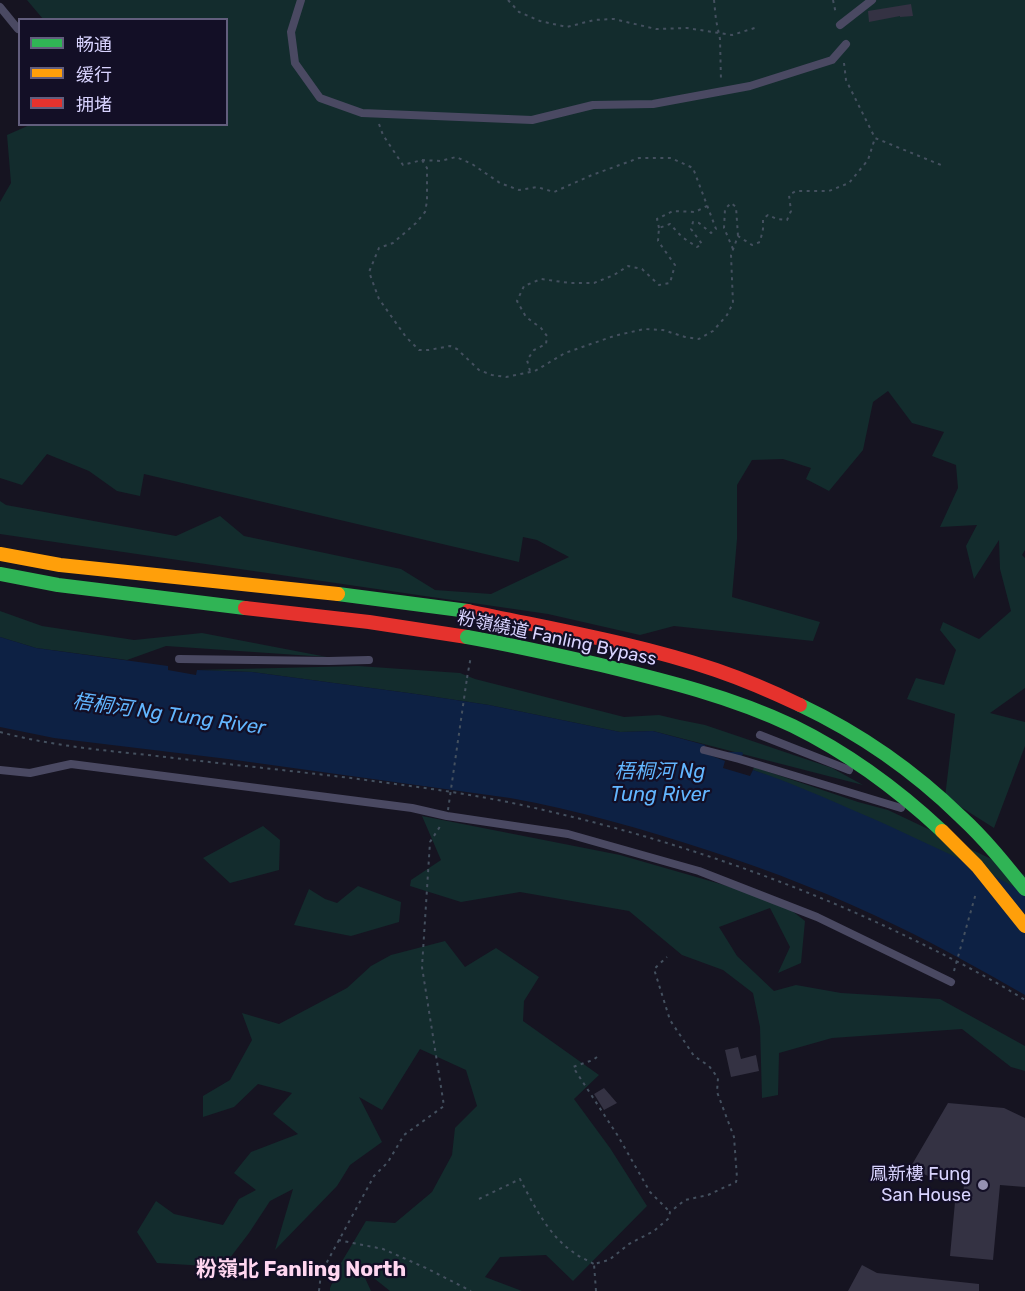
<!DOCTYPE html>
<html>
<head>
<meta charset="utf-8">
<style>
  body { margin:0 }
  #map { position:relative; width:1025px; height:1291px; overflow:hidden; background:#161421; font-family:Rubik,"Noto Sans SC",sans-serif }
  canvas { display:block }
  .legend { position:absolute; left:18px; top:18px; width:210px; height:108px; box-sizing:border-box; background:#130f26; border:2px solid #625e7d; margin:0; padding:8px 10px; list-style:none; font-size:18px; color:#d9d4ff }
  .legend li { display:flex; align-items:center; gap:12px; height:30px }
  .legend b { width:30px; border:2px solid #625e7d }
</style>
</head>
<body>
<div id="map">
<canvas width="1025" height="1291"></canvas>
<ul class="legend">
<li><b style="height:8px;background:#30b455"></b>畅通</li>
<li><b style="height:8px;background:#ff9f0a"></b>缓行</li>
<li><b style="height:8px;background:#e5322d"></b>拥堵</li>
</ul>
</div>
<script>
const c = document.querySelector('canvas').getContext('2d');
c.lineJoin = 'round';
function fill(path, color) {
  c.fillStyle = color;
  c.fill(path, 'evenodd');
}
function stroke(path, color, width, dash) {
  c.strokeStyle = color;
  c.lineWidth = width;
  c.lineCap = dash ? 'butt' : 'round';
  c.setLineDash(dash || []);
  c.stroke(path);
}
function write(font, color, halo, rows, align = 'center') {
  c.font = font + ' Rubik,"Noto Sans SC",sans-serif';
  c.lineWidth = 4.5;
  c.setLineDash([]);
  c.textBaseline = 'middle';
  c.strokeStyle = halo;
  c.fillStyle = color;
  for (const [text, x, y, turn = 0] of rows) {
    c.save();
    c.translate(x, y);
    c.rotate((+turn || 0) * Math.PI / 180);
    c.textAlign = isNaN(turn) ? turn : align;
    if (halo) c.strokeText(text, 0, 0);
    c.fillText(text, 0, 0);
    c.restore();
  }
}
const green = new Path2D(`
  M27,0H1025V550L1022,555L1025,558V688L990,713L1025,722V746L994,828L945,797L955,714L907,699L916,678L944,685L956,650L940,630L943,622L979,639L1011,611L1000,569L999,540L974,579L966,546L977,525L940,527L958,488L956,465L932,456L944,432L912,423L888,391L873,402L863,450L829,491L806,479L811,468L783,459L752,460L737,485V539L732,597L820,622L813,641L674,626L640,635L548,614L0,534V501L6,505L176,536L220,516L244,536L401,569L435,590L491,594L569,557L537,540L523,537L519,562L144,474L140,496L117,491L89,471L47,454L22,485L0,478V202L11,183L7,135L32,124H226V20L43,19Z
  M0,611L42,626L134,640L202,633L327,657L166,646L127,660L36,648L0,637Z
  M358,666L460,673L475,679L624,717L659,715L680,720L705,725L832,768L863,785L653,731L620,732L489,705L416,694L252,672L197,670Z
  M754,767L858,802L888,810L1025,875V893L804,790L753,770Z
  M422,816L620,855L724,885L782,903L805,921L801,963L778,973L790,947L770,908L719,927L737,956L774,991L796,985L841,993L940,999L1025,1046V1071L1011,1067L962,1029L832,1038L779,1053L778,1095L762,1098L760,1027L753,993L723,970L682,955L629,911L520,892L461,902L410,886L411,880L441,860Z
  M263,826L280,840L279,870L230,883L203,858Z
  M358,886L401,902L399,922L351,936L294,925L309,889L325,899L337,903Z
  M445,941L465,967L496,948L539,977L524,1001L523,1021L599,1075L574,1099L610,1148L647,1206L573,1281L546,1255L500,1257L485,1277L522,1291H390L360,1267L371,1291H330V1288L341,1263L366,1221L395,1223L432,1192L452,1155L455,1128L477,1106L466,1070L420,1049L382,1110L359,1097L382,1142L350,1165L337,1186L275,1250L293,1189L270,1201L249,1233L223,1267L157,1263L137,1232L156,1201L174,1214L223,1225L239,1199L256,1190L234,1173L251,1152L298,1134L273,1114L292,1093L258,1084L234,1107L203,1117V1096L230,1080L252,1040L242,1013L279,1024L347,988L371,966L391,955Z`);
const water = new Path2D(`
  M0,637L36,648L168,666V670L196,675L197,670L252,672L416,694L489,705L620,732L653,731L705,745L704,753L725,761L723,768L750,776L753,770C798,785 841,805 885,824C932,846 980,867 1025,893V995C983,971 941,947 897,926C836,896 772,871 707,850C643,829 577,810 510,798L228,759L54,738L0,727Z`);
const stream = new Path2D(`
  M730,754H741`);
const building = new Path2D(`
  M911,4L913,16L900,17V16L869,22L868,11Z
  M738,1047L741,1059L756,1055L759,1071L731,1077L725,1050Z
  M604,1088L617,1103L604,1110L594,1094Z
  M948,1103L1004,1108L1025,1118V1187L1000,1185L993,1260L950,1256L955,1202H963L964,1182L935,1179L910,1168Z
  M862,1265L877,1273L979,1284V1291H848Z`);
const path = new Path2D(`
  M508,0L519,12L540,21L567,27L594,20L614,19L656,29L687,28L732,35L758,27
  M714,0L716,20L720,39L721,81
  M833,0L836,14
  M844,63L846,80L875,138L941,165
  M379,124L383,135L403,165L422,160L427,168V201L425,212L416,223L393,243L379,248L369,272L379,299L406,337L419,350H429L450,346L457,349L479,370L492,375L506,377L535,371L565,353L614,336L644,329L663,330L685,337L699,339L713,331L727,315L733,303L731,255L738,236L752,245L760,242L763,229V219L768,215L777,219L787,220L791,211L789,195L796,191H829L849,183L868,160L875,138
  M422,160L440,161L456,157L472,164L500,183L519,190L537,187L554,192L592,175L639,158H671L693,168L716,229L711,233L699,223L693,222L691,229L702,244L697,247L682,237L670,224L659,228L658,241L675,265L670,283L659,285L642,269L628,266L614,275L594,283H570L541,279L524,286L517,301L526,317L541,328L547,336L546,344L534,350L527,360L530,371
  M659,228L657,219L673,211L695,212L707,206
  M733,249L724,228L725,209L731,203L736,207L738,236
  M467,678L471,656
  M0,732C48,745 99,750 148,755C216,763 284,770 351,778C410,786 469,793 526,806C661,836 792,880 916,941C953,959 990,978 1025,1000
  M597,1057L593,1060L573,1067L618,1136L650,1192L670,1212
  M479,1199L520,1179C533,1204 549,1236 573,1252C579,1257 587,1260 594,1264
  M338,1240L383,1249L426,1268L471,1291
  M319,1291L321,1273L374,1176L388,1162L404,1135L444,1106L422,967L430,842L441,825
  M596,1291L594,1264L609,1260L629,1244L654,1231L669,1218L670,1212L685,1200L708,1195L736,1182L737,1178L734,1137L717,1092L718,1078L709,1066L694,1056L670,1020L654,969L667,957`);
const lane = new Path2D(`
  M301,0L291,32L295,63L320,98L362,113L532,120L593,105L653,104L750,86L832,60L846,44
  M0,7L18,29
  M840,25L872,0
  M179,659L329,661L369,660
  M760,735L849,770
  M704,750L739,759L901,808
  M0,770L30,773L71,764L412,808L447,816L568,834L699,871L817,917L951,982`);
const fast = new Path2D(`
  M0,574L58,585L245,608
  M338,594L468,611`);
const slow = new Path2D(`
  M0,554L60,565L338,594`);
const jam = new Path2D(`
  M245,608L369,622L467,637`);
const pathBridge = new Path2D(`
  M448,810L467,678
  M954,971L976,893`);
const fastBridge = new Path2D(`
  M467,637C512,645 557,655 601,665C667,681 732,697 793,726C848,753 897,789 942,831
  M800,705C859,733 915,772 961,817C985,839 1005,864 1025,889`);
const slowBridge = new Path2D(`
  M942,831L977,866L1025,926`);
const jamBridge = new Path2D(`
  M468,611C551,629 636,643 716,670C745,680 773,692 800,705`);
const markers = [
  [983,1185,6,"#9591b1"]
];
const streetNames = [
  ["粉嶺繞道 Fanling Bypass",557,639,12]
];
const poiNames = [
  ["鳳新樓 Fung",971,1175],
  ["San House",971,1196]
];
const waterNames = [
  ["梧桐河 Ng Tung River",169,715,8],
  ["梧桐河 Ng",660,772],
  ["Tung River",660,795]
];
const quarterNames = [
  ["粉嶺北 Fanling North",301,1270]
];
fill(green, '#132c2d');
fill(water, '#0d2144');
stroke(stream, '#0d2144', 4);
fill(building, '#343243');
stroke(path, '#44505f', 2, [3, 4.5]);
stroke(lane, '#4a4962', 8);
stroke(fast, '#30b455', 14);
stroke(slow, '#ff9f0a', 14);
stroke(jam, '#e5322d', 14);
stroke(pathBridge, '#44505f', 2, [3, 4.5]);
stroke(fastBridge, '#30b455', 14);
stroke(slowBridge, '#ff9f0a', 14);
stroke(jamBridge, '#e5322d', 14);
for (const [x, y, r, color] of markers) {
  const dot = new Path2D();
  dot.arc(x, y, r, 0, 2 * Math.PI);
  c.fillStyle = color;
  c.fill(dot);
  stroke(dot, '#130f26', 2);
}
write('18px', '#d9d4ff', '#130f26', streetNames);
write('18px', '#d9d4ff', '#130f26', poiNames, 'right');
write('italic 20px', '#62b6ff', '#130f26', waterNames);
write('bold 21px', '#ffd6f0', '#130f26', quarterNames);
</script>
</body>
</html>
